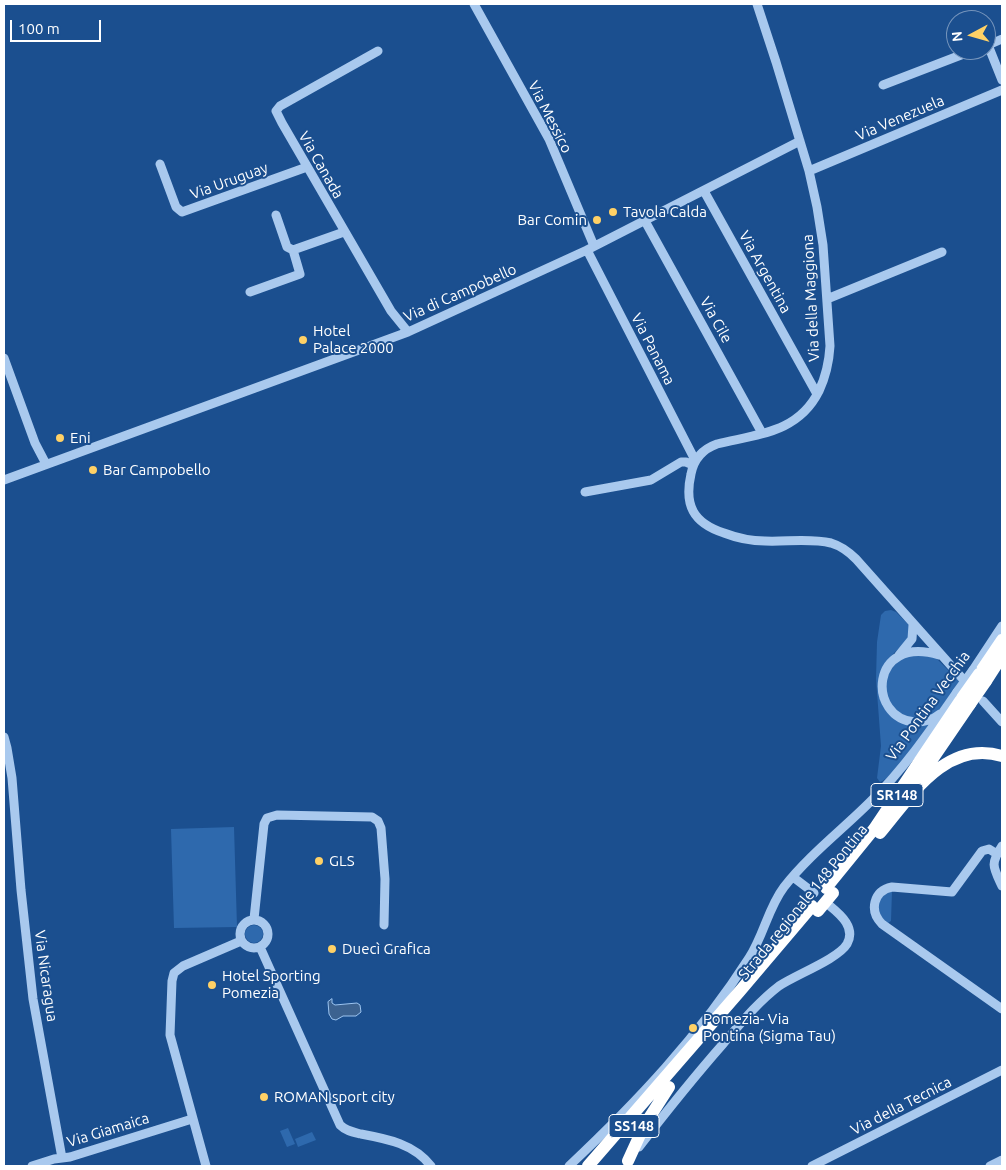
<!DOCTYPE html>
<html>
<head>
<meta charset="utf-8">
<style>
  body { margin:0 }
  #map { position:relative; width:1006px; height:1170px; overflow:hidden; background:#1b4f8f; font-family:Ubuntu,sans-serif }
  canvas { display:block }
  .frame { position:absolute; inset:0; border:5px solid #fff; pointer-events:none }
  .north { position:absolute; left:946px; top:10px; width:50px; height:50px; box-sizing:border-box; background:#1b4f8f; border:1px solid #7695bc; border-radius:50%; rotate:264deg; font-size:14px; font-weight:700; line-height:20px; text-align:center; color:#fff }
  .north::after { content:''; display:block; margin:auto; width:18px; height:22px; background:#ffd166; clip-path:polygon(50% 0,100% 100%,50% 72%,0 100%) }
  .scale { position:absolute; left:10px; top:20px; width:91px; height:22px; box-sizing:border-box; border:2px solid #fff; border-top:0; padding-left:6px; font-size:15px; line-height:18px; white-space:nowrap; color:#fff; -webkit-text-stroke:4px #1b4f8f; paint-order:stroke }
</style>
</head>
<body>
<div id="map">
<canvas width="1006" height="1170"></canvas>
<div class="frame"></div>
<div class="north">N</div>
<div class="scale">100 m</div>
</div>
<script>
const c = document.querySelector('canvas').getContext('2d');
c.lineJoin = 'round';
function fill(path, color) {
  c.fillStyle = color;
  c.fill(path, 'evenodd');
}
function stroke(path, color, width, dash) {
  c.strokeStyle = color;
  c.lineWidth = width;
  c.lineCap = dash ? 'butt' : 'round';
  c.setLineDash(dash || []);
  c.stroke(path);
}
function write(font, color, halo, rows, align = 'center') {
  c.font = font + ' Ubuntu,sans-serif';
  c.lineWidth = 4;
  c.setLineDash([]);
  c.textBaseline = 'middle';
  c.strokeStyle = halo;
  c.fillStyle = color;
  for (const [text, x, y, turn = 0] of rows) {
    c.save();
    c.translate(x, y);
    c.rotate((+turn || 0) * Math.PI / 180);
    c.textAlign = isNaN(turn) ? turn : align;
    if (halo) c.strokeText(text, 0, 0);
    c.fillText(text, 0, 0);
    c.restore();
  }
}
const green = new Path2D(`
  M891,610L896,612L910,626C909,630 909,634 908,638C906,643 899,648 895,652C879,669 872,689 885,709L930,723C921,736 894,778 880,782L877,778L881,746L876,679L877,642L881,615L885,611Z
  M902,656H934L960,682L937,713L920,719L902,716L886,698V676Z
  M234,827L237,927L174,928L171,829Z
  M892,891L891,921L888,923L882,919L877,909L881,896Z
  M245 934a9 9 0 1 1 18 0a9 9 0 1 1-18 0Z
  M288,1128L295,1144L287,1147L280,1131Z
  M312,1132L316,1140L298,1147L295,1139Z`);
const water = new Path2D(`
  M332,999V1003L335,1005L357,1003L360,1005L361,1012L356,1016H343L336,1020L332,1019L329,1014L328,1002Z`);
const minor = new Path2D(`
  M474,4L549,139L594,246
  M757,4L776,62L809,171L817,207L823,245L830,346C829,363 826,376 819,391C798,433 758,434 717,444C703,449 694,458 691,474C684,505 693,523 724,533C737,538 751,541 765,541C786,542 810,538 831,543C841,546 849,552 856,559L962,678
  M988,45L1002,80
  M986,46L1002,39
  M378,51L280,106L276,111L282,123L391,311L408,332
  M883,85L974,50
  M160,164L176,207L182,212L307,167
  M809,171L1002,90
  M704,191L817,394
  M645,221L762,433
  M293,250L344,232
  M587,250L695,460
  M250,292L300,274L293,250L287,247L276,215
  M827,299L942,252
  M4,358L35,443L46,464
  M4,480L408,332L587,250L800,141
  M585,492L651,480L681,462H686L693,465
  M899,655L912,639L913,625
  M939,655C869,634 867,719 915,722C924,722 933,720 940,714
  M973,670L1002,626
  M983,701L1002,722
  M4,737L7,748L12,778L21,890L33,999L62,1158
  M1002,846C990,864 993,867 1002,886
  M997,854L989,849L982,851L952,892L892,887C873,891 869,911 882,924L1002,1009
  M793,877L814,893
  M254,919L264,824L267,818L277,815L372,817L378,821L381,828L385,879L384,925
  M240 934a14 14 0 1 1 28 0a14 14 0 1 1-28 0Z
  M260,947L340,1125C346,1131 353,1132 361,1134C388,1139 414,1144 431,1166
  M639,1147C666,1112 694,1077 723,1044C741,1023 758,1002 779,986C795,975 838,959 847,944C856,928 841,915 830,906
  M32,1166L54,1159L70,1157L192,1119
  M206,1166L170,1035L172,981L174,973L183,966L241,941
  M569,1166C636,1103 700,1035 749,958C764,935 768,908 784,887C809,855 842,830 870,802C904,769 930,731 957,692
  M812,1166L1002,1070
  M990,1166L1002,1160`);
const highway = new Path2D(`
  M979,674L1002,640
  M986,681L1002,656
  M916,783L970,704
  M880,833C911,796 946,739 1002,756
  M826,888L874,829L962,698
  M628,1161L644,1126L669,1087
  M588,1166L740,991L812,906`);
const minorBridge = new Path2D(`
  M957,692L973,670`);
const highwayBridge = new Path2D(`
  M962,698L979,674
  M970,704L986,681
  M818,911L833,893`);
const markers = [
  [613,212,5,"#ffd166"],
  [597,220,5,"#ffd166"],
  [303,340,5,"#ffd166"],
  [60,438,5,"#ffd166"],
  [93,470,5,"#ffd166"],
  [319,861,5,"#ffd166"],
  [332,949,5,"#ffd166"],
  [212,985,5,"#ffd166"],
  [693,1028,5,"#ffd166"],
  [264,1097,5,"#ffd166"]
];
const shields = [
  [897,795,52],
  [634,1126,50]
];
const shieldNames = [
  ["SR148",897,795],
  ["SS148",634,1126]
];
const streetNames = [
  ["Via Messico",550,117,63],
  ["Via Venezuela",900,118,-23],
  ["Via Canada",321,165,60],
  ["Via Uruguay",229,181,-20],
  ["Via Argentina",765,272,61],
  ["Via di Campobello",460,293,-24],
  ["Via della Maggiona",811,298,-93],
  ["Via Cile",716,320,61],
  ["Via Panama",653,349,63],
  ["Via Pontina Vecchia",928,706,-54],
  ["Strada regionale 148 Pontina",803,902,-51],
  ["Via Nicaragua",46,976,82],
  ["Via della Tecnica",901,1106,-27],
  ["Via Giamaica",108,1130,-17]
];
const poiNames = [
  ["Tavola Calda",623,212],
  ["Bar Comin",587,220,"right"],
  ["Hotel",313,331],
  ["Palace 2000",313,348],
  ["Eni",70,438],
  ["Bar Campobello",103,470],
  ["GLS",329,861],
  ["Duecì Grafica",342,949],
  ["Hotel Sporting",222,976],
  ["Pomezia",222,993],
  ["Pomezia- Via",703,1019],
  ["Pontina (Sigma Tau)",703,1036],
  ["ROMAN sport city",274,1097]
];
fill(green, '#2e69ad');
fill(water, '#3c6290');
stroke(water, '#9cc4f0', 1);
stroke(minor, '#a9c9ee', 9);
stroke(highway, '#fff', 12);
stroke(minorBridge, '#a9c9ee', 9);
stroke(highwayBridge, '#fff', 12);
for (const [x, y, r, color] of markers) {
  const dot = new Path2D();
  dot.arc(x, y, r, 0, 2 * Math.PI);
  c.fillStyle = color;
  c.fill(dot);
  stroke(dot, '#1b4f8f', 2);
}
for (const [x, y, w] of shields) {
  const box = new Path2D();
  box.roundRect(x - w / 2, y - 11.5, w, 23, 4);
  c.fillStyle = '#1b4f8f';
  c.fill(box);
  stroke(box, '#fff', 1);
}
write('bold 14px', '#fff', null, shieldNames);
write('15px', '#fff', '#1b4f8f', streetNames);
write('15px', '#fff', '#1b4f8f', poiNames, 'left');
</script>
</body>
</html>
